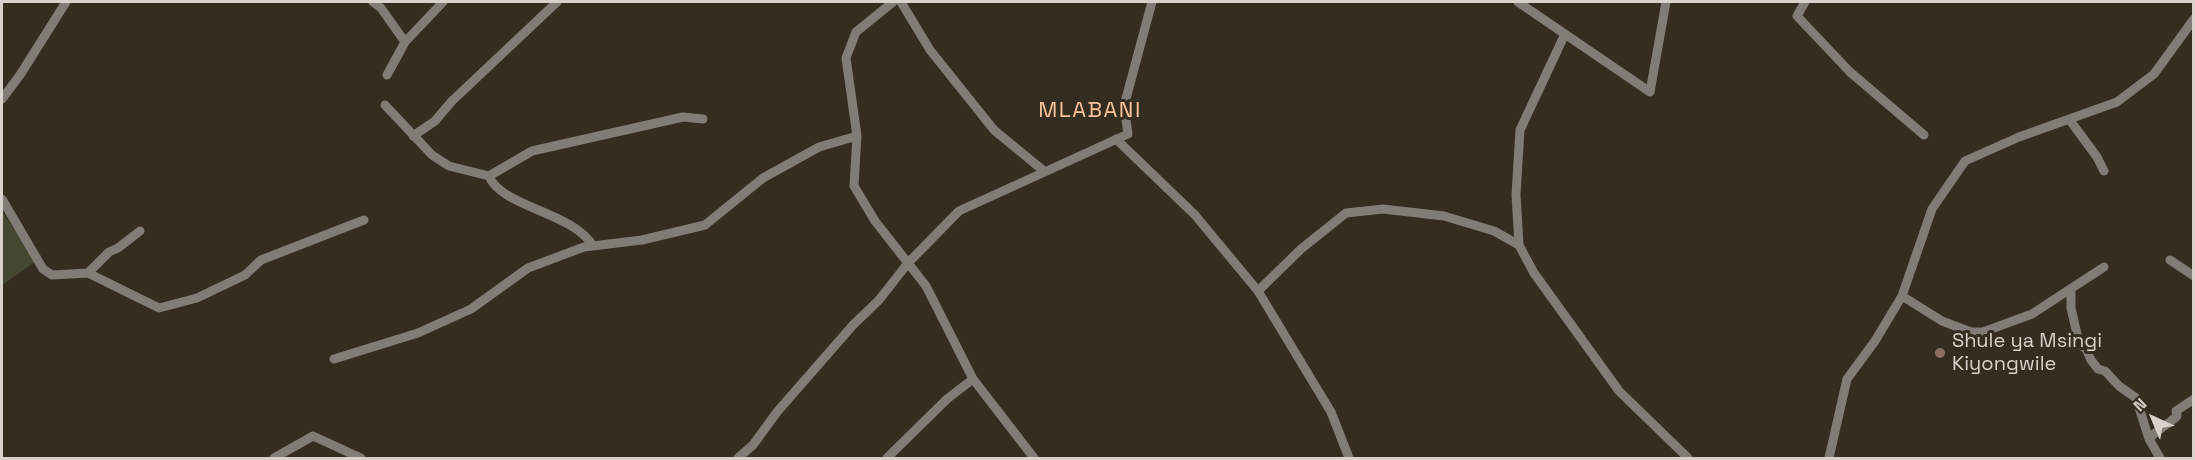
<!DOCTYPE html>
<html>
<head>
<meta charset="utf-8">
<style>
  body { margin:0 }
  #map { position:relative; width:2195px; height:460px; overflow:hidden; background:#352d20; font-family:"Space Grotesk",sans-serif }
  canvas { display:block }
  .frame { position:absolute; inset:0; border:3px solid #d8d2ca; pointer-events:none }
  .north { position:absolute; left:2123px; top:388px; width:60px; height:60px; -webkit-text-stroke:4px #352d20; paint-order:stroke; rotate:316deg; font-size:16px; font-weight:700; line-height:24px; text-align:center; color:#d8d2ca }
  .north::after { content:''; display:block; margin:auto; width:21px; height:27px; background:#d8d2ca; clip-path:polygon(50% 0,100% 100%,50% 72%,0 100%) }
</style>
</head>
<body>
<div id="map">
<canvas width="2195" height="460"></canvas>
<div class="frame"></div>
<div class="north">N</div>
</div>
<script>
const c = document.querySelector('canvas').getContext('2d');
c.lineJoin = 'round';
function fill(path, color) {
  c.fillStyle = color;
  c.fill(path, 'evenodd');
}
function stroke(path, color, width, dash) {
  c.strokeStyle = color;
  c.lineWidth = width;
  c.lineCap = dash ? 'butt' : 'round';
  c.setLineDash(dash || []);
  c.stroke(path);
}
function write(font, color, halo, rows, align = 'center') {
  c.font = font + ' "Space Grotesk",sans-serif';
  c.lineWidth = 6;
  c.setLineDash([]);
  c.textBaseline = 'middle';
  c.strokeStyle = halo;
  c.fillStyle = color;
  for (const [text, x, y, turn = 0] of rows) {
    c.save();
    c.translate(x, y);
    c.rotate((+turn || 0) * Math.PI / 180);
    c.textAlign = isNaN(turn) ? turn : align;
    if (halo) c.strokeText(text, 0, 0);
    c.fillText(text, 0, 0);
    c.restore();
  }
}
const green = new Path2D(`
  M2,211L36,261L2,285Z`);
const minor = new Path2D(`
  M373,2L381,8L405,42
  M893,2L856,32L846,58L857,136L854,186L875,221L926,286L973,379L1034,458
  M901,2L930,50L994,130L1045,172
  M1518,2L1650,92L1666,2
  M1805,2L1797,16L1850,72L1924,135
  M387,75L405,42L443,2
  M2,99L20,75L66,2
  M385,105L432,155L449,166L489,176L532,151L683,117L703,119
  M2069,119L2097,157L2104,171
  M413,136L435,121L452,101L557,2
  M1116,139L1195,215L1258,291L1331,412L1349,458
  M489,176C501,207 573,212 593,246
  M2,199L43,269L52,275L88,273L159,308L197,298L245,275L261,260L364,220
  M1519,245L1516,195L1520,130L1565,34
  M2170,260L2194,276
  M88,273L109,252L118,248L140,231
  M2071,289V308L2079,343L2086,349L2091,360L2098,369L2105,371L2119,386L2136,398L2149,439
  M1258,291L1301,249L1346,213L1383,209L1444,216L1494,231L1519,245L1534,273L1619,391L1688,458
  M1902,296L1942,321L1971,332H1983L2032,314L2104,267
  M334,359L418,333L471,309L528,268L584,247L642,240L705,225L763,178L819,147L857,136
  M274,458L313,436L361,458
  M738,458L753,445L777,412L853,325L879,300L908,263L959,211L1128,134L1124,106L1152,2
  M887,458L947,399L973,379
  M1829,458L1847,379L1875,341L1902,296L1932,209L1965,161L2019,137L2117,102L2154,74L2194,19
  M2160,458L2149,439C2157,429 2168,425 2177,416L2176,411L2194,399`);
const markers = [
  [1940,353,6,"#8d6e63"]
];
const poiNames = [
  ["Shule ya Msingi",1952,342],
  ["Kiyongwile",1952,365]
];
const quarterNames = [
  ["MLABANI",1090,111]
];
fill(green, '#444831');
stroke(minor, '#827c76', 9);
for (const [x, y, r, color] of markers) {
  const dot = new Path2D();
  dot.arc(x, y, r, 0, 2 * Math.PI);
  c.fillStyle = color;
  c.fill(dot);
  stroke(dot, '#352d20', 2);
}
write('20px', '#d8d2ca', '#352d20', poiNames, 'left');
c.letterSpacing = '1.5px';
write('22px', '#f8c29c', '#352d20', quarterNames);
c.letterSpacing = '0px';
</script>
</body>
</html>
